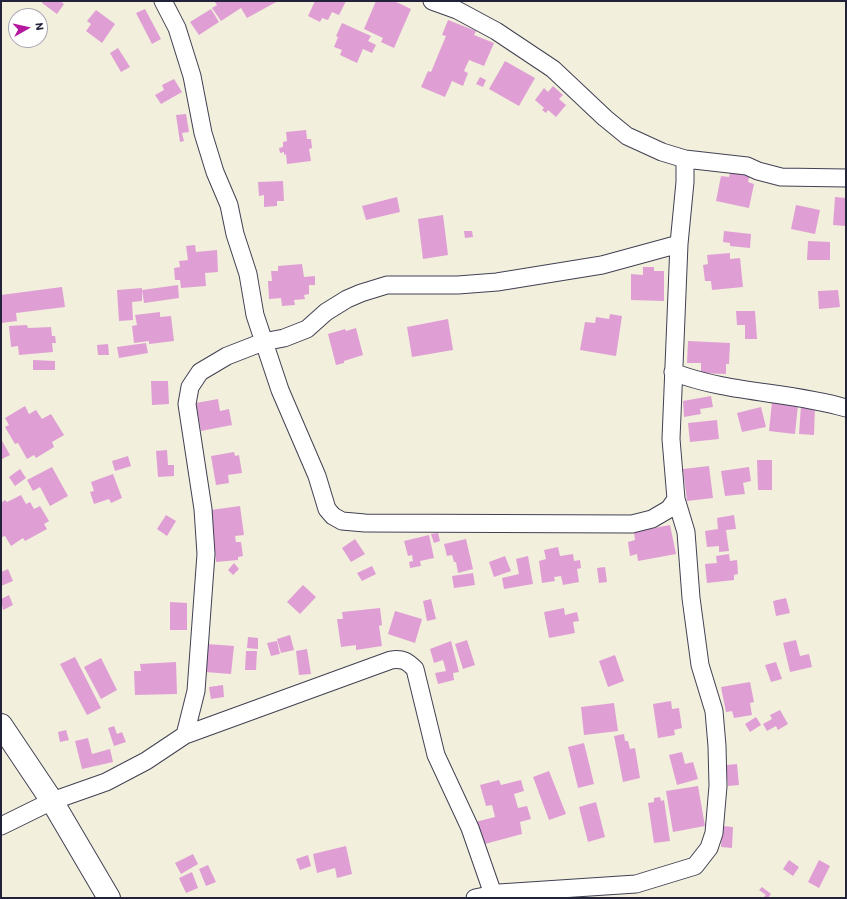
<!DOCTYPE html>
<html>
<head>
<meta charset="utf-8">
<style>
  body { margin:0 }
  #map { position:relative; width:847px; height:899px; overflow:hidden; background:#f2efdc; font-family:Itim,sans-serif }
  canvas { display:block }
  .frame { position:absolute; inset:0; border:2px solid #22223b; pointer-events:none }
  .north { position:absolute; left:8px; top:8px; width:40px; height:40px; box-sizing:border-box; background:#fff; border:1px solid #a7a7b1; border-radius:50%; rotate:82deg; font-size:11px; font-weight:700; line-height:16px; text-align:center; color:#22223b }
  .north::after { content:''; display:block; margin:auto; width:14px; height:18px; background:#b5179e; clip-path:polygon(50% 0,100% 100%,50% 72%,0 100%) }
</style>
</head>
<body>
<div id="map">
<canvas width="847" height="899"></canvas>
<div class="frame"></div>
<div class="north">N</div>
</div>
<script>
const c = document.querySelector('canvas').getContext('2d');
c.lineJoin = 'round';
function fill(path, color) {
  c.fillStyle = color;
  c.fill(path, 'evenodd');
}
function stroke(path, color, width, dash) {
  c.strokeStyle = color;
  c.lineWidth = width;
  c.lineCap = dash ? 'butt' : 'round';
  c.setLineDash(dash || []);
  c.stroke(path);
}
const building = new Path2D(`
  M43,1H60L64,4L57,14L42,3Z
  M214,1H278L247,18L241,8L221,21L212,8L217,5Z
  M315,1H346L339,15L332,12L328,20L322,18L320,22L308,16Z
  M376,1H394L411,9L394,48L381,42L383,38L364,29Z
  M145,9L161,39L152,44L136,13Z
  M211,9L219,22L199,35L190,22Z
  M96,10L115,24L102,43L86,31L91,24L87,21Z
  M448,20L476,31L474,35L494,43L484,66L469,60L464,71L468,73L463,86L452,81L445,97L421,87L428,71L431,72L446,36L442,35Z
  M342,23L371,36L368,41L376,45L372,53L363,49L357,63L340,55L342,50L334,47L338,37L336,36Z
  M118,48L130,67L121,72L110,53Z
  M505,61L535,78L519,106L489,89Z
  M480,77L486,80L483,87L476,84Z
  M174,79L182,92L161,104L155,95L164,90L162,85Z
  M553,86L563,95L559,99L566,105L556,117L548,110L546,113L542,110L544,108L535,100L544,88L548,92Z
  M186,114L189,132L182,133L184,141L180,142L176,115Z
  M306,130L307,139H311L312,148L309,149L311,161L287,164L286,154L284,155V152L280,153L279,148L283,147V142L287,141L286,132Z
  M732,166L751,170L748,182L754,184L749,208L716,201L721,176L729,177Z
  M283,181L284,201H277V206L264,207V195L259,196L258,182Z
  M397,197L400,212L366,220L362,206Z
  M835,197L846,198V226L833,225Z
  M796,205L820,210L815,234L791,229Z
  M443,215L448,255L423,259L418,219Z
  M464,231H472L473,237L465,238Z
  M724,231L751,234L750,248L730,246V243L723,242Z
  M808,241L830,242V260H807Z
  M195,245L196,252L217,250L218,272L205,273L206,286L181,288L180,280H175L174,268L180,267L179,261L188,260L186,246Z
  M730,253V259L740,258L743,287L712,290L711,281H705L703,265L708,264L707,255Z
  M302,264L304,277L315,276V285H309V294L304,295L305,299L294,300L295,305L282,306L281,298L269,299L268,281H272L271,271H278V266Z
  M643,267H654V271H664V301L631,300V274L643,275Z
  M178,285L179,298L144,303L142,290Z
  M62,287L65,307L16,313L17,321L1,323V295Z
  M142,288V301L132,302L133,320L119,321L117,290Z
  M838,290L840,307L819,309L818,291Z
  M736,311H755L757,339H745V325H737Z
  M160,312V317L171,316L174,341L149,344V341L134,343L132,326L137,325L135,315Z
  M610,314L622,316L616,356L580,350L585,322L595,323L596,317L609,319Z
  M448,319L453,350L412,357L407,327Z
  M27,325L28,328L51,327L52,336H55L56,343H52L53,352L19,355L18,346L11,347L9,326Z
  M356,328L363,355L344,361V363L336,365L328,334L345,329L346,331Z
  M688,341L730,343L729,364H726V374L701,373V363H687Z
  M146,343L148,353L119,358L117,347Z
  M108,344L109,355H98L97,345Z
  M33,360L55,361V370H33Z
  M151,381H168L169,404L152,405Z
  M711,396L713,407L700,409L701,414L684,417L683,401Z
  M218,399L220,411L229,409L232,425L201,431L196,403Z
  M772,402L798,405L795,434L769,431Z
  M25,406L29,414L36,410L42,419L51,414L64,435L52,442L54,447L36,458L34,455L27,459L18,443L15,444L5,427L9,425L5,418Z
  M801,406L815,407L814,435L799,434Z
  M761,407L766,427L742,432L737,413Z
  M717,420L719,439L690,442L688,423Z
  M1,439L10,455L2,459L1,457Z
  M167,450L168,465H174V476L158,477L156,451Z
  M234,452L235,456L239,455L242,473L228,475L229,483L216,485L211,456Z
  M128,456L131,466L115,471L112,461Z
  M757,460H772V490H758Z
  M709,466L713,498L687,501L683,469Z
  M52,467L68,496L50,506L40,487L33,491L27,480Z
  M749,467L751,481L743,483L745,494L725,496L721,471Z
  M20,469L26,478L15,486L9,477Z
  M113,474L122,498L111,503L109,499L94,504L90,492L94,491L91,482Z
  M21,495L26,504L30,502L34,509L40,506L49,521L44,524L47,529L25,541L23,538L11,546L5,536L2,537L1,536V503L5,500L7,502Z
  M240,506L244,535L235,536L236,542H241L243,556L238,557V560L216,562L211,510Z
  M166,515L176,521L167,536L157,529Z
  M734,515L736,529L726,530L729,551L719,552V546L707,547L705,531L718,529L717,518Z
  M670,525L676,554L638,561L637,554L630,556L628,542L635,540L634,532Z
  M438,533L440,541L434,543L431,534Z
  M429,535L434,558L420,561L421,566L410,568L409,562L413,561L412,555L408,556L404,541Z
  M355,539L365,554L351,562L342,548Z
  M466,539L473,569L458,573L456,562H454L452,555L447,556L444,544Z
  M558,547L560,556L573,554L574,561L580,560L581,568L577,569L579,582L563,585L561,576L554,577L555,581L542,583L539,561L546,559L544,550Z
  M729,554L730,561L737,560L738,574L734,575V580L707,583L705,564L717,563L716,556Z
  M505,556L511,571L494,577L489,562Z
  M528,556L533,584L504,589L502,578L519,574L516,559Z
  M234,563L239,569L233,575L228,570Z
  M372,566L376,574L362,581L357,573Z
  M605,567L607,582L599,583L597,568Z
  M8,569L13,581L1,586V572Z
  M473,573L475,585L454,588L452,576Z
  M303,585L316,597L300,614L287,602Z
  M9,595L13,605L3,610L1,599Z
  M786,598L790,613L776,616L773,601Z
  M431,599L436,619L427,621L423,601Z
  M170,602L187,603V630H170Z
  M380,608L382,625L379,626L382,646L356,650V645L341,647L337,619H343L342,612Z
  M564,608L565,615L577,612L579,621L573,622L575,633L549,638L544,612Z
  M395,611L422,619L415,643L388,634Z
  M290,635L294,650L281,653L277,639Z
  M248,637L258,638V649L247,648Z
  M467,640L475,665L463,669L455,644Z
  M796,640L800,656L809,654L812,667L790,672L783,643Z
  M277,641L280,654L271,656L267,643Z
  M451,641L459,672L453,673L454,680L438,684L435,673L446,671L443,660L434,663L430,649Z
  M207,644L234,646L231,674L205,672Z
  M307,649L311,674L299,675L296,651Z
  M246,651H257L256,670H245Z
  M615,655L624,681L608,687L599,661Z
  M75,657L101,708L87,715L60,664Z
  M101,658L117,690L101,699L84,667Z
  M176,662L177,694L135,695L134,671H141L140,664Z
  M776,662L782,679L771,682L765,665Z
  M750,682L754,702L750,703L752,715L734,718L732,711L726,712L721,687Z
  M223,685L224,697L211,699L209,687Z
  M671,701L672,709L679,708L682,728L674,730L675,735L658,738L653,704Z
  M614,703L618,731L584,735L581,707Z
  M780,710L788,724L778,730L776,726L767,731L763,724L772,719L770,715Z
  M756,717L761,725L750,732L745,724Z
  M114,726L117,734L122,732L126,742L114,746L108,728Z
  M66,730L69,740L60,742L58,732Z
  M624,734L625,741H628L630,749L635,748L640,778L623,782L614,736Z
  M88,738L92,754L110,749L113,762L82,769L75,741Z
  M584,743L594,784L578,788L568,747Z
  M682,752L685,764L693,762L698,779L677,785L669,755Z
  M737,764L739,785L728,786L726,765Z
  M549,771L566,814L549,820L533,777Z
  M499,780L501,785L521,780L524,791L514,794L518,808L527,806L531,819L520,822L522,834L481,845L475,822L495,817L492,805L486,806L480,785Z
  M698,786L705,826L673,832L666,791Z
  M660,797L661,801L664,800L670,841L654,843L648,803L654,802V798Z
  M596,802L605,837L588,842L579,807Z
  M722,826L733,827L732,848L721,847Z
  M346,846L352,874L337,878L335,868L317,873L313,854Z
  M193,854L198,864L181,874L175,863Z
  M308,855L311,866L300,870L296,859Z
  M789,860L799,867L793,876L783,869Z
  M819,860L830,866L819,888L808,882Z
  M208,865L216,882L206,886L199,869Z
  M192,872L198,888L186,893L179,878Z
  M762,887L771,894L768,898H763L766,895L759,890Z`);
const street = new Path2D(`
  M163,1L177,28L192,76L203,133L215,172L229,205L235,234L248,274L255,315L280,390L317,476L327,509L333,516L342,521L365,523L632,524L652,519L669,509L676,499L671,439L679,244L685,182V159
  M432,1L457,10L496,31L553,69L605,118L627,136L662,152L685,159L747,166L758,171L781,177L846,178
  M673,372C730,394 788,391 846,408
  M185,735L196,691L206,554L203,509L187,404L190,387L200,372L227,356L263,342L284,338L307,329L326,312L347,299L361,293L387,285H458L497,282L602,265L679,244
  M1,826L52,801L106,782L146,761L185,735L391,660C402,658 407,661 415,669L436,755L470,828L493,894
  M475,898L499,893L636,884L695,866L709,848L714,833L718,786L717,746L714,711L700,665L691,598L686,532L676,499`);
const secondary = new Path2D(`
  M1,725L52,801L109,898`);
fill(building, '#df9fd5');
stroke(street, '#414153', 19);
stroke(secondary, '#414153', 24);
stroke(street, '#fff', 17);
stroke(secondary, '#fff', 22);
</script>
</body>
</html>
